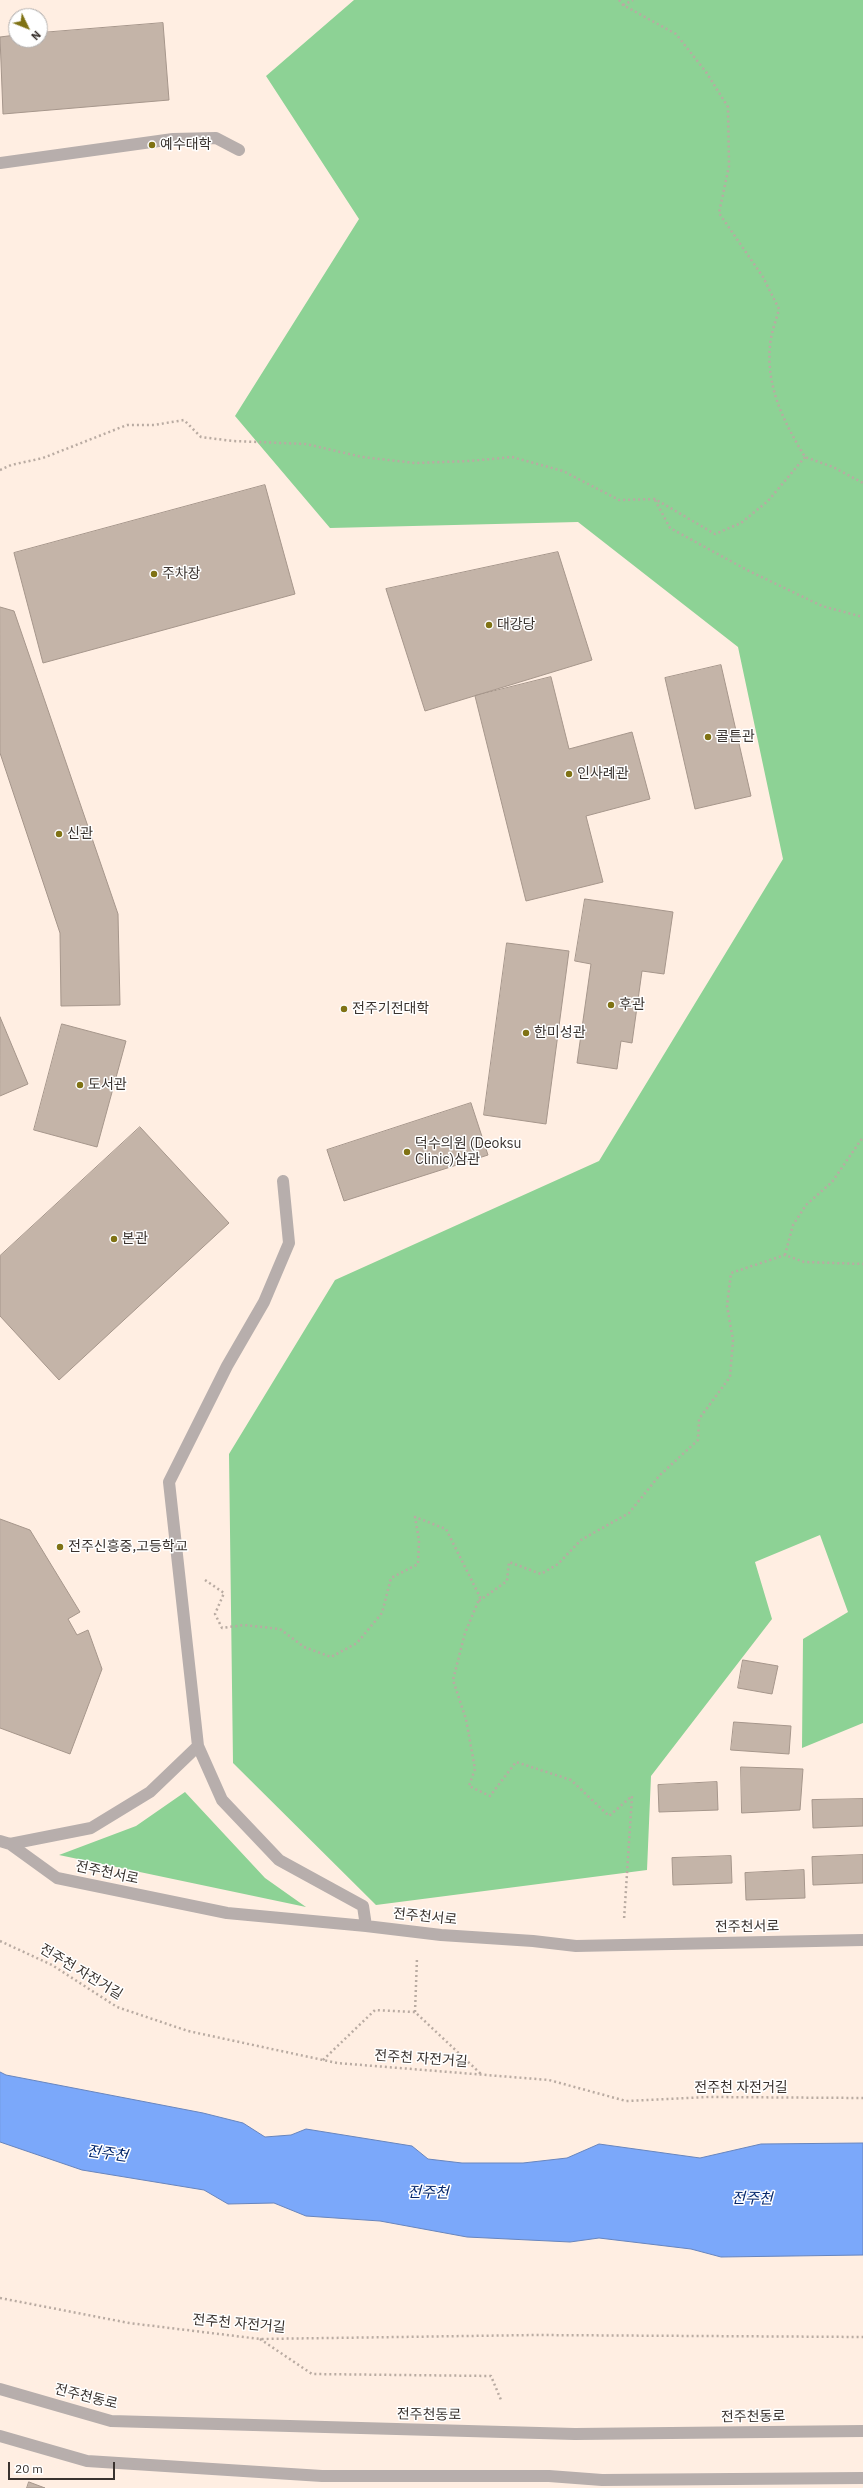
<!DOCTYPE html>
<html>
<head>
<meta charset="utf-8">
<style>
  body { margin:0 }
  #map { position:relative; width:863px; height:2488px; overflow:hidden; background:#ffeee2; font-family:"IBM Plex Sans",sans-serif }
  canvas { display:block }
  .north { position:absolute; left:8px; top:8px; width:40px; height:40px; box-sizing:border-box; background:#fff; border:1px solid #b0adac; border-radius:50%; rotate:133deg; font-size:11px; font-weight:700; line-height:16px; text-align:center; color:#3a332f }
  .north::after { content:''; display:block; margin:auto; width:14px; height:18px; background:#7f7214; clip-path:polygon(50% 0,100% 100%,50% 72%,0 100%) }
  .scale { position:absolute; left:8px; top:2462px; width:107px; height:18px; box-sizing:border-box; border:2px solid #3a332f; border-top:0; padding-left:5px; font-size:12px; line-height:14px; white-space:nowrap; color:#3a332f; -webkit-text-stroke:3px #fff; paint-order:stroke }
</style>
</head>
<body>
<div id="map">
<canvas width="863" height="2488"></canvas>
<div class="north">N</div>
<div class="scale">20 m</div>
</div>
<script>
const c = document.querySelector('canvas').getContext('2d');
c.lineJoin = 'round';
function fill(path, color) {
  c.fillStyle = color;
  c.fill(path, 'evenodd');
}
function stroke(path, color, width, dash) {
  c.strokeStyle = color;
  c.lineWidth = width;
  c.lineCap = dash ? 'butt' : 'round';
  c.setLineDash(dash || []);
  c.stroke(path);
}
function write(font, color, halo, rows, align = 'center') {
  c.font = font + ' "IBM Plex Sans","Noto Sans KR",sans-serif';
  c.lineWidth = 3;
  c.setLineDash([]);
  c.textBaseline = 'middle';
  c.strokeStyle = halo;
  c.fillStyle = color;
  for (const [text, x, y, turn = 0] of rows) {
    c.save();
    c.translate(x, y);
    c.rotate((+turn || 0) * Math.PI / 180);
    c.textAlign = isNaN(turn) ? turn : align;
    if (halo) c.strokeText(text, 0, 0);
    c.fillText(text, 0, 0);
    c.restore();
  }
}
const green = new Path2D(`
  M354,0H863V1723L802,1748L803,1639L848,1612L820,1535L755,1562L772,1619L651,1776L647,1870L376,1905L233,1763L229,1454L335,1280L599,1161L783,859L738,647L578,522L330,528L235,416L359,219L266,76Z
  M185,1792L265,1878L306,1907L59,1855L136,1826Z`);
const water = new Path2D(`
  M0,2072L6,2075L203,2113L243,2123L265,2137L291,2135L306,2129L412,2146L428,2159L462,2163H523L567,2158L599,2144L700,2158L761,2144L863,2143V2255L721,2257L691,2249L599,2238L570,2242L467,2237L380,2221L306,2216L274,2203L228,2204L204,2190L82,2170L0,2142Z`);
const building = new Path2D(`
  M163,23L169,100L3,114L0,37L16,35V40H40V33Z
  M265,485L295,594L43,663L14,553Z
  M558,552L592,660L425,711L386,589Z
  M0,607L14,611L118,914L120,1005L61,1006L60,933L0,753Z
  M721,665L751,796L695,809L665,678Z
  M551,677L569,749L632,732L650,799L586,816L603,882L526,901L475,696Z
  M585,899L673,912L664,974L642,971L632,1043L621,1041L617,1069L577,1063L591,964L575,961Z
  M507,943L569,951L546,1124L484,1115Z
  M0,1017L28,1084L0,1096Z
  M62,1024L126,1041L97,1147L34,1130Z
  M471,1103L488,1155L344,1201L327,1150Z
  M140,1127L229,1223L59,1380L0,1316V1256Z
  M0,1519L30,1530L80,1612L68,1619L77,1635L88,1630L102,1669L70,1754L0,1728Z
  M743,1660L778,1666L772,1694L738,1688Z
  M734,1722L791,1726L789,1754L731,1750Z
  M741,1767L803,1769L800,1810L742,1813Z
  M717,1782L718,1810L659,1812L658,1785Z
  M863,1799V1826L813,1828L812,1800Z
  M863,1855V1883L813,1885L812,1857Z
  M731,1856L732,1883L673,1885L672,1858Z
  M804,1870L805,1898L746,1900L745,1873Z
  M29,2482L45,2488H27Z`);
const path = new Path2D(`
  M619,0L623,5L676,34L706,72L728,107L729,166L719,213L763,277L779,309C776,321 771,333 770,345C766,388 784,422 805,457L833,467L863,483
  M623,5L633,0
  M0,470L11,465L43,458L127,425H154L184,420L201,437L233,441L306,444L362,457L415,463L470,461L512,457L563,471L619,500L655,499L715,534L741,523L768,501L805,457
  M655,500L670,528L747,570L822,606L863,617
  M785,1255L793,1225L806,1205L832,1182L863,1137
  M205,1580L224,1593L215,1614L222,1628L244,1625L280,1629L304,1647L331,1657L357,1643L382,1613L391,1578L418,1564L419,1540L415,1517L446,1529L480,1597L465,1633L453,1680L466,1719L475,1769L469,1786L490,1796L516,1762L571,1780L609,1816L632,1796L624,1920
  M479,1601L507,1581L509,1562L541,1574L558,1564L581,1540L629,1513L659,1476L698,1440L699,1419L730,1377L733,1340L727,1306L731,1273L785,1255L804,1262L863,1264
  M0,1941L52,1965L117,2007L188,2031L337,2063L549,2080L626,2101L709,2097L863,2098
  M415,2012L417,1958
  M323,2060L375,2010L415,2012L481,2074
  M0,2298L129,2323L260,2339L536,2335L863,2337
  M260,2339L312,2374L491,2376L501,2400`);
const minor = new Path2D(`
  M0,163L173,139L216,138L239,150
  M198,1746L222,1800L279,1860L363,1906L366,1926
  M0,1841L10,1844L57,1878L227,1913L366,1926L441,1935L533,1941L576,1946L863,1940
  M10,1844L91,1828L150,1792L198,1746L169,1482L227,1366L264,1302L289,1243L283,1181
  M0,2389L111,2421L575,2434L863,2431
  M0,2436L87,2461L322,2476H549L602,2480L863,2478`);
const markers = [
  [152,145,4,"#7f7214"],
  [154,574,4,"#7f7214"],
  [489,625,4,"#7f7214"],
  [708,737,4,"#7f7214"],
  [569,774,4,"#7f7214"],
  [59,834,4,"#7f7214"],
  [611,1005,4,"#7f7214"],
  [344,1009,4,"#7f7214"],
  [526,1033,4,"#7f7214"],
  [80,1085,4,"#7f7214"],
  [407,1152,4,"#7f7214"],
  [114,1239,4,"#7f7214"],
  [60,1547,4,"#7f7214"]
];
const poiNames = [
  ["예수대학",160,145],
  ["주차장",162,574],
  ["대강당",497,625],
  ["콜튼관",716,737],
  ["인사례관",577,774],
  ["신관",67,834],
  ["후관",619,1005],
  ["전주기전대학",352,1009],
  ["한미성관",534,1033],
  ["도서관",88,1085],
  ["덕수의원 (Deoksu",415,1144],
  ["Clinic)삼관",415,1160],
  ["본관",122,1239],
  ["전주신흥중,고등학교",68,1547]
];
const streetNames = [
  ["전주천서로",107,1873,12],
  ["전주천서로",425,1917,6],
  ["전주천서로",747,1927,-1],
  ["전주천 자전거길",81,1972,31],
  ["전주천 자전거길",421,2059,4],
  ["전주천 자전거길",741,2088],
  ["전주천 자전거길",239,2324,5],
  ["전주천동로",86,2397,14],
  ["전주천동로",429,2415,1],
  ["전주천동로",753,2417,-1]
];
const waterNames = [
  ["전주천",107,2154,8],
  ["전주천",428,2193,1],
  ["전주천",752,2199,1]
];
fill(green, '#8dd295');
fill(water, '#7ba8fa');
stroke(water, '#6885bd', 1);
fill(building, '#c4b4a8');
stroke(building, '#a6968b', 1);
stroke(path, '#b9aba2', 2.5, [2, 3]);
stroke(minor, '#b7aeac', 12);
for (const [x, y, r, color] of markers) {
  const dot = new Path2D();
  dot.arc(x, y, r, 0, 2 * Math.PI);
  c.fillStyle = color;
  c.fill(dot);
  stroke(dot, '#fff', 1.5);
}
write('14px', '#3a332f', '#fff', poiNames, 'left');
write('14px', '#3a332f', '#fff', streetNames);
write('italic 15px', '#04276c', '#fff', waterNames);
</script>
</body>
</html>
